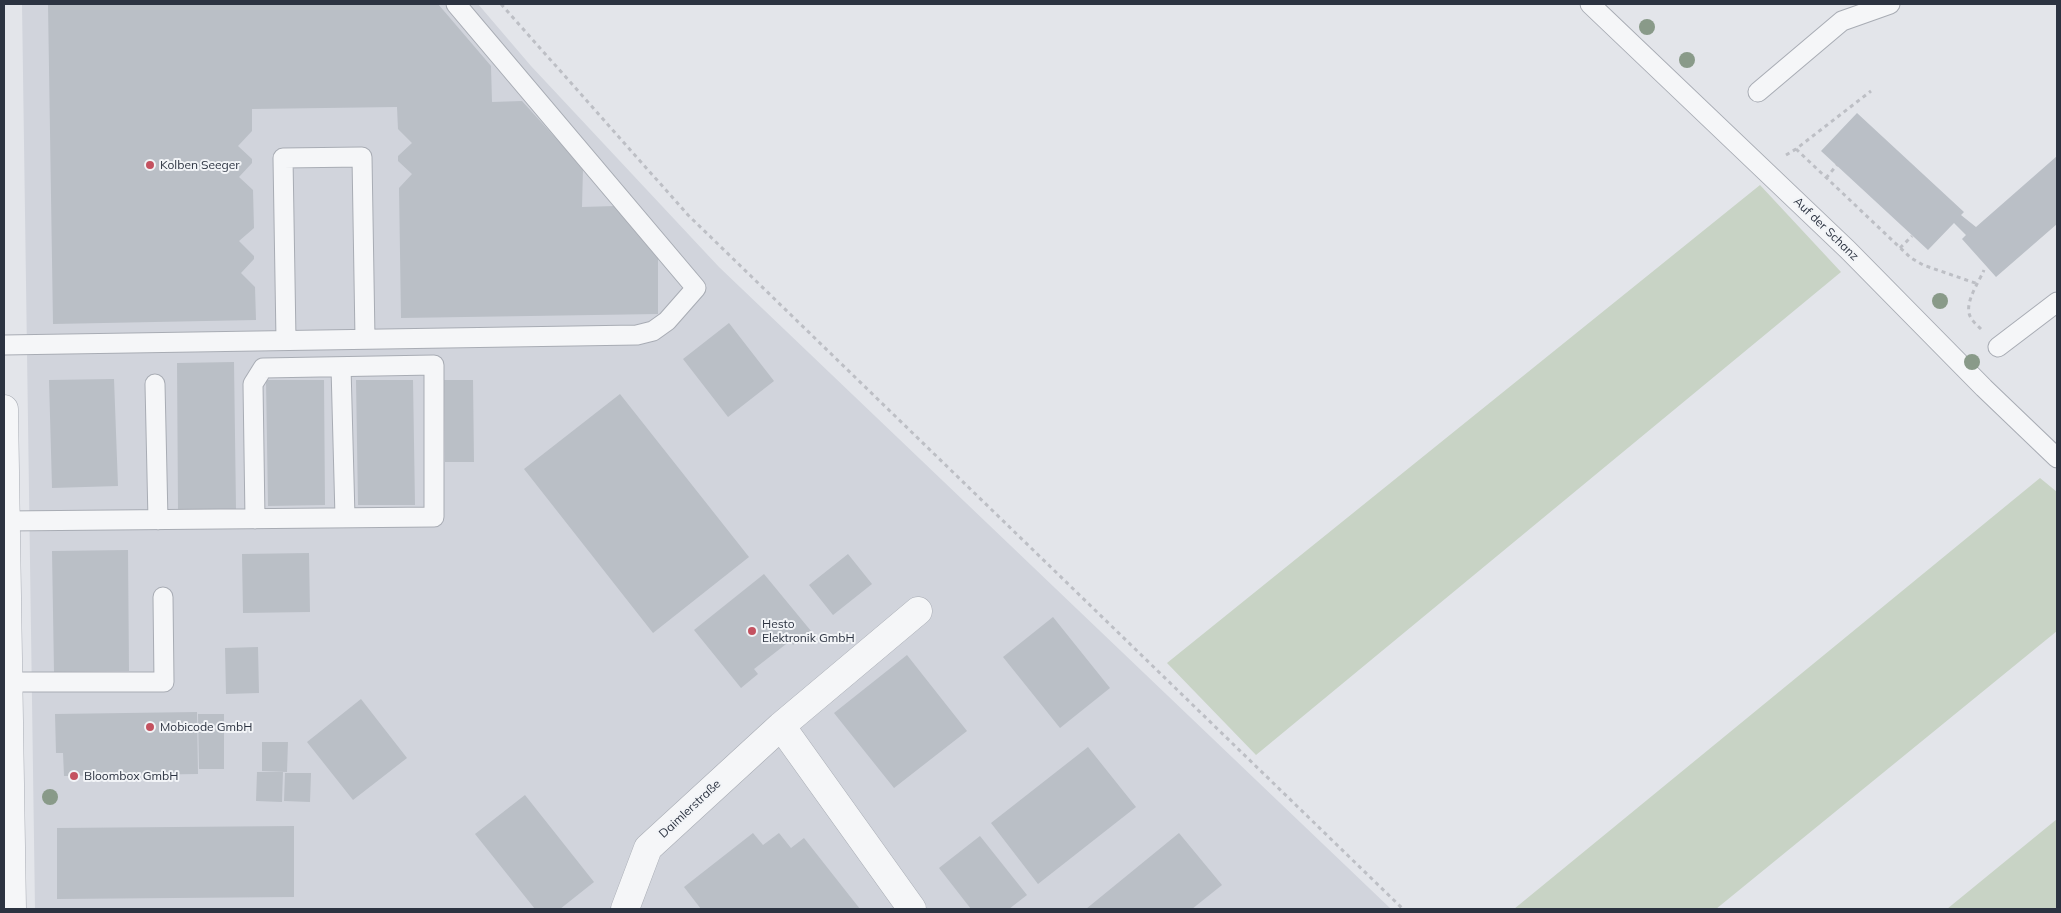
<!DOCTYPE html>
<html>
<head>
<meta charset="utf-8">
<style>
  body { margin:0 }
  #map { position:relative; width:2061px; height:913px; overflow:hidden; background:#e3e5ea; font-family:Mulish,sans-serif }
  canvas { display:block }
  .frame { position:absolute; inset:0; border:5px solid #2c3341; pointer-events:none }
</style>
</head>
<body>
<div id="map">
<canvas width="2061" height="913"></canvas>
<div class="frame"></div>
</div>
<script>
const c = document.querySelector('canvas').getContext('2d');
c.lineJoin = 'round';
function fill(path, color) {
  c.fillStyle = color;
  c.fill(path, 'evenodd');
}
function stroke(path, color, width, dash) {
  c.strokeStyle = color;
  c.lineWidth = width;
  c.lineCap = dash ? 'butt' : 'round';
  c.setLineDash(dash || []);
  c.stroke(path);
}
function write(font, color, halo, rows, align = 'center') {
  c.font = font + ' Mulish,sans-serif';
  c.lineWidth = 4;
  c.setLineDash([]);
  c.textBaseline = 'middle';
  c.strokeStyle = halo;
  c.fillStyle = color;
  for (const [text, x, y, turn = 0] of rows) {
    c.save();
    c.translate(x, y);
    c.rotate((+turn || 0) * Math.PI / 180);
    c.textAlign = isNaN(turn) ? turn : align;
    if (halo) c.strokeText(text, 0, 0);
    c.fillText(text, 0, 0);
    c.restore();
  }
}
const built = new Path2D(`
  M22,4H478L531,66L719,267L1391,909H35Z`);
const green = new Path2D(`
  M1760,185L1841,272L1256,755L1167,663Z
  M2040,478L2057,492V631L1716,909H1514Z
  M2057,819V909H1947Z`);
const building = new Path2D(`
  M48,4H438L491,66L492,102L522,101L583,168L582,207L615,206L658,257V314L401,318L399,188L412,174L398,161V156L412,143L398,129L397,107L252,109V131L238,146L252,159V163L239,177L253,190L254,228L239,241L254,256V259L241,273L255,287L256,320L53,324Z
  M1857,113L1964,212L1961,215L1976,227L2057,156V224L1996,277L1962,239L1966,235L1954,223L1928,250L1821,151Z
  M729,323L774,381L728,417L683,359Z
  M234,362L236,509H178L177,363Z
  M114,379L118,486L52,488L49,380Z
  M266,380H324L325,505L268,506Z
  M356,380H413L415,505H358Z
  M444,380H473L474,462H445Z
  M620,394L749,557L653,633L524,469Z
  M128,550L129,671L54,672L52,551Z
  M309,553L310,612L243,613L242,554Z
  M848,554L872,584L833,615L809,585Z
  M764,574L811,631L793,645L790,641L754,669L758,674L741,688L694,630Z
  M1053,617L1110,688L1060,728L1003,657Z
  M258,647L259,693L226,694L225,648Z
  M907,655L967,731L894,788L834,713Z
  M361,699L407,758L353,800L307,742Z
  M197,712L198,774L64,776L63,753H56L55,714Z
  M198,714H224V769H199Z
  M262,742H288L287,772L262,771Z
  M1088,747L1136,807L1038,884L991,823Z
  M257,772H283L282,802L256,801Z
  M285,773H311L310,802L284,801Z
  M525,795L594,882L560,909H535L475,834Z
  M294,826V897L57,899V828Z
  M753,833L763,845L779,833L791,848L804,838L860,909H701L684,887Z
  M1179,833L1222,885L1192,909H1086Z
  M980,836L1027,895L1009,909H971L939,868Z`);
const path = new Path2D(`
  M501,4L688,215L1403,909
  M1796,149L1911,258L1923,265L1978,284
  M1786,155L1796,149L1871,91
  M1826,178L1837,165
  M1900,248L1912,236
  M1981,329C1977,325 1972,321 1970,316C1964,303 1979,282 1984,270`);
const lane = new Path2D(`
  M1590,4L1848,250L1984,388L2057,458
  M1758,92L1842,21L1890,4
  M286,340L283,158L362,157L365,339
  M4,345L637,335L653,331L667,321L696,288L456,4
  M1998,347L2057,302
  M341,367L345,517
  M155,384L158,520
  M6,521L434,517V365L263,368L253,384L255,519
  M8,682H164L163,597`);
const street = new Path2D(`
  M4,409L12,909
  M781,726L918,611
  M625,909L648,848L781,726L912,909`);
const trees = [
  [1647,27],
  [1687,60],
  [1940,301],
  [1972,362],
  [50,797]
];
const markers = [
  [150,165,5,"#c45260"],
  [752,631,5,"#c45260"],
  [150,727,5,"#c45260"],
  [74,776,5,"#c45260"]
];
const poiNames = [
  ["Kolben Seeger",160,165],
  ["Hesto",762,624],
  ["Elektronik GmbH",762,638],
  ["Mobicode GmbH",160,727],
  ["Bloombox GmbH",84,776]
];
const streetNames = [
  ["Auf der Schanz",1826,229,44],
  ["Daimlerstraße",690,809,-43]
];
fill(built, '#d1d4dc');
fill(green, '#c8d3c5');
fill(building, '#babfc6');
stroke(lane, '#a8acb4', 21);
stroke(street, '#a8acb4', 29);
stroke(path, '#bdbfc5', 3, [4, 4]);
stroke(lane, '#f5f6f8', 19);
stroke(street, '#f5f6f8', 28);
c.fillStyle = '#899a89';
for (const [x, y] of trees) {
  c.beginPath();
  c.arc(x, y, 8, 0, 2 * Math.PI);
  c.fill();
}
for (const [x, y, r, color] of markers) {
  const dot = new Path2D();
  dot.arc(x, y, r, 0, 2 * Math.PI);
  c.fillStyle = color;
  c.fill(dot);
  stroke(dot, '#f2f4f7', 2);
}
write('12px', '#2c3341', '#f2f4f7', poiNames, 'left');
write('12px', '#2c3341', '#f2f4f7', streetNames);
</script>
</body>
</html>
